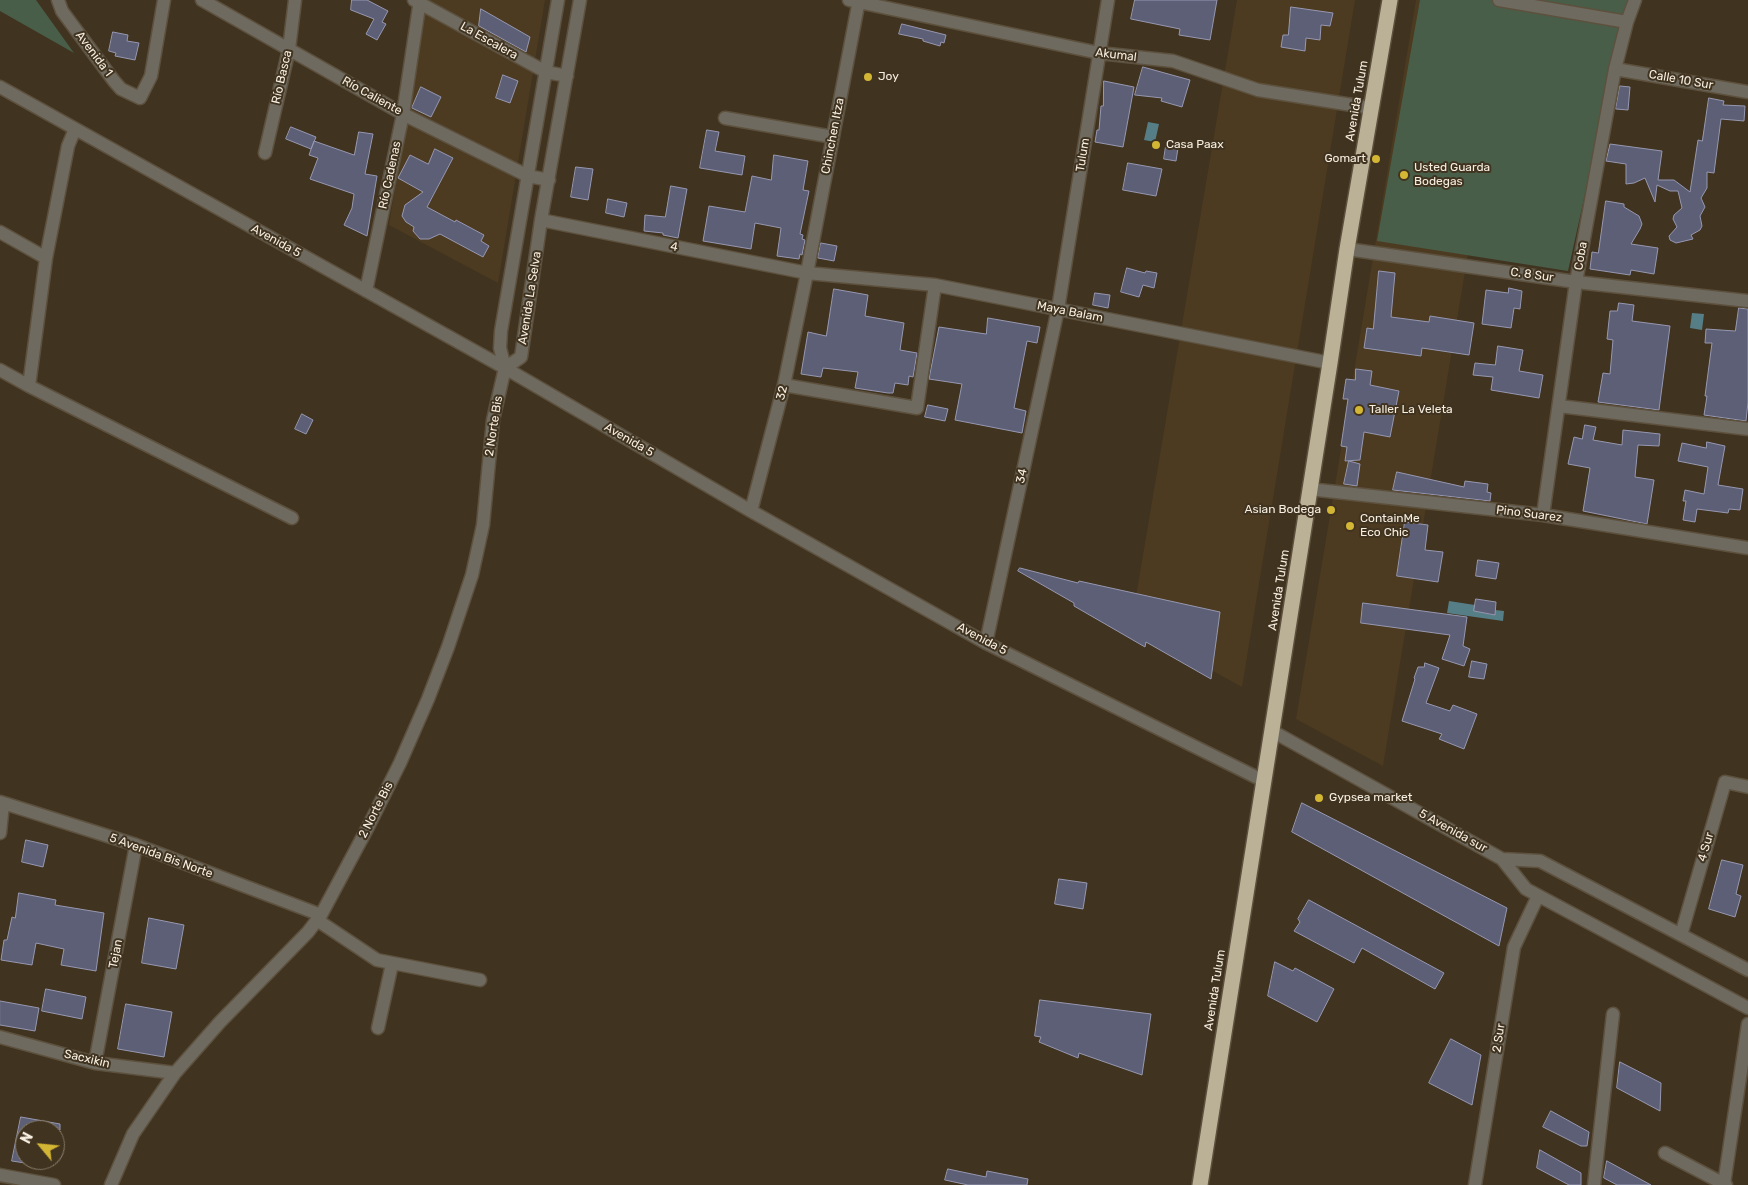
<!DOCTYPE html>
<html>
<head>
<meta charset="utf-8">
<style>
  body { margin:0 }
  #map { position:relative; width:1748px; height:1185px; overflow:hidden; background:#40331f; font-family:Rubik,sans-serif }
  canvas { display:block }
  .north { position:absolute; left:15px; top:1120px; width:50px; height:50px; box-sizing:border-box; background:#40331f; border:1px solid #897e6d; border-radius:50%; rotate:298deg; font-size:14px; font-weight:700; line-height:20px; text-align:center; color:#f7efe2 }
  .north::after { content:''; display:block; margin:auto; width:18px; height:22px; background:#d4b635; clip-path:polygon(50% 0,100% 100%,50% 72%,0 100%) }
</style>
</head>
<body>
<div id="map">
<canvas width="1748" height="1185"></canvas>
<div class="north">N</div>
</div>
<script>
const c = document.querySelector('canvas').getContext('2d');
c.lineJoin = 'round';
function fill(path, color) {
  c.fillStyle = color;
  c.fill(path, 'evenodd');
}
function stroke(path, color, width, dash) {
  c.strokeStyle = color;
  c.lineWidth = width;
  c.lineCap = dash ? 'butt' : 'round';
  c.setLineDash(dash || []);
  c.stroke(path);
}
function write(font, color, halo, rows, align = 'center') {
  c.font = font + ' Rubik,sans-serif';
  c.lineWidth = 4;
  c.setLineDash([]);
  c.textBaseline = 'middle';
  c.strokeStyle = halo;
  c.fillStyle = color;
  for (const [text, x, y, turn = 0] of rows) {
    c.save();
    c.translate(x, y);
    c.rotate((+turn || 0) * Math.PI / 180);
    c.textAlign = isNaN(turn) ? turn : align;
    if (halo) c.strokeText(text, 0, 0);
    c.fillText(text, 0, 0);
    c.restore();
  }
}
const built = new Path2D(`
  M426,0H545L498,283L389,225Z
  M1237,0H1355L1242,687L1131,626Z
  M1416,0H1510L1383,766L1296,719Z`);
const green = new Path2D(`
  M0,0H36L74,53L0,11Z
  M1420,0H1628L1568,271L1377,241Z`);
const water = new Path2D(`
  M1148,122L1159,124L1155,142L1144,140Z
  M1692,313L1704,314L1702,330L1690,328Z
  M1449,601L1475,605V611L1494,615L1495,610L1504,611L1503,621L1447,613Z`);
const building = new Path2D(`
  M352,0H367L388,11L382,22L386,24L377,40L366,34L374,19L351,10Z
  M1135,0H1217L1210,40L1179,35L1180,29L1131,19Z
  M1291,7L1333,13L1330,26L1321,25L1320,40L1306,38L1305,51L1281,47L1283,35H1288Z
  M481,9L530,37L526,52L479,26Z
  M902,24L946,35L944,43L941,42L940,46L923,41V39L899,34Z
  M113,32L128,35L127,41L139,43L135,60L115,56L116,53L109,51Z
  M1143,67L1190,80L1182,107L1161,101L1162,98L1135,95Z
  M503,75L518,81L510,103L496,98Z
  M1104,81L1134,87L1123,147L1095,142L1097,130H1099L1101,106H1103Z
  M1620,86L1630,87L1628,110L1616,109Z
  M421,87L441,97L431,117L412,108Z
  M1709,98L1724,101L1723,105L1745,106L1744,121L1721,119L1714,173L1707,172V188L1701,198L1705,207L1700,216L1702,226L1700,230L1691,235L1693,239L1676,243L1670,240L1669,236L1677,227L1673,219L1674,215L1682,208L1678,191H1670L1657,185L1655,202L1645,178L1634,183L1626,184V164L1606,161L1610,144L1662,151L1658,180H1674L1690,192L1698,140L1702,141Z
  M291,127L316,137L311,149L286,139Z
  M707,130L719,132L715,151L745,156L742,175L700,168Z
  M359,132L373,134L365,174L377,176L367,236L344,225L352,208L354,194L310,179L318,158L309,155L314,141L354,155Z
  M1166,146L1178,148L1176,161L1164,159Z
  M435,149L453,158L427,207L455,222L456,220L484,235L481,241L489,246L483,257L440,234L429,239H420L413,231L414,227L406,222L402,216L405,205L423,192L398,178L410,155L428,164Z
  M774,155L808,161L803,190L809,191L800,234L803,235L802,239L805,240L802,255L800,254L799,259L777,256L781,228L755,223L751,249L703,241L709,206L745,212L752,176L771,180Z
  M1128,163L1162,169L1156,196L1123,190Z
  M576,167L593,169L588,200L571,197Z
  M671,186L687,189L678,238L663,235V233L644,231L645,215L665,217Z
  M608,199L627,203L624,217L606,213Z
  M1606,201L1624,204V207L1639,216L1642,224L1640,229L1631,244L1658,248L1654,274L1631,270L1630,275L1590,269L1592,252L1598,253Z
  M821,243L837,246L834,261L818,258Z
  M1127,268L1145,273L1146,271L1157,273L1154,288L1143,285L1139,297L1121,292Z
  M1379,271L1395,273L1391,317L1429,322L1430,316L1474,323L1469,355L1422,348L1421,356L1364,348L1367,328L1373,329Z
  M1509,288L1522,291L1520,309L1514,308L1511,328L1482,324L1486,290L1508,293Z
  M834,289L868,295L865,316L904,323L900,350L917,353L913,377L909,376L908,385L895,383L893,393H888L855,388L858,372L823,368L821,377L801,374L808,332L826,336Z
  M1095,293L1110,295L1108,308L1093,305Z
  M1619,303L1634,305L1632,321L1670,326L1659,410L1598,402L1603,373L1610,374L1613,340L1607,339L1610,311H1617Z
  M1739,308L1748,309V402L1746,421L1704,415L1707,396H1705L1712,343H1705L1706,329L1735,331Z
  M988,318L1040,327L1037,343L1027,341L1014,408L1026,411L1022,433L955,420L962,384L929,379L939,327L986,334Z
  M1498,346L1523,350L1519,371L1543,375L1539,398L1491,390L1493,377L1473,375L1475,363L1495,365Z
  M1356,369L1372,371L1370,385L1399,391L1390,437L1364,432L1360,460L1345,461L1347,447L1341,446L1348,399H1343L1346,379L1355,380Z
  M928,405L948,409L945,421L925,417Z
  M302,414L313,420L306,434L295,429Z
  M1585,425L1596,427L1593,440L1622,445L1623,430L1660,434L1659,446L1638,445L1635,477L1654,480L1647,524L1583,511L1590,468L1568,464L1574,437L1582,439Z
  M1707,442L1725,446L1718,485L1743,489L1740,510L1729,509L1728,513L1697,509L1695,522L1683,520L1686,501H1683L1685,490L1704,494L1708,467L1678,461L1682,443L1706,448Z
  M1349,461L1360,464L1357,486L1344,484Z
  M1397,472L1464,487L1465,481L1488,484L1487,492L1491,493L1490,501L1393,490Z
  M1405,522L1428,525L1425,550L1443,552L1438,582L1397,576Z
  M1478,560L1499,563L1496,579L1476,576Z
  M1020,568L1078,583L1079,581L1220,612L1211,679L1146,642L1145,647L1074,606V603L1018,571Z
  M1476,599L1496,602L1495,615L1474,611Z
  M1363,603L1467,617L1463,646L1470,649L1464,666L1442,659L1450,635L1361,623Z
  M1472,661L1487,664L1484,679L1469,677Z
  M1425,663L1439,668L1426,703L1450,711L1453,705L1477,714L1464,749L1439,739L1442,734L1402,721L1415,679L1414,678L1418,667H1424Z
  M1302,803L1507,908L1499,946L1292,832Z
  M26,840L48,845L43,867L22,862Z
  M1722,860L1743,865L1736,894L1741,896L1735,917L1709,909Z
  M1059,879L1087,883L1083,909L1055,904Z
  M19,893L56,900L55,905L104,913L96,971L61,965L64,949L36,943L32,965L1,960L4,940H7L12,917L15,918Z
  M1309,900L1444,973L1435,989L1362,948L1354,963L1294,931L1300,922L1298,919Z
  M149,918L184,925L176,969L142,963Z
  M1275,962L1293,971L1295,968L1334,989L1317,1022L1268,996Z
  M46,989L86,997L82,1019L42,1011Z
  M1040,1000L1151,1014L1142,1075L1079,1053L1078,1058L1039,1042L1041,1037L1035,1036Z
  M0,1001L39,1008L35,1031L0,1025Z
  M126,1004L172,1012L164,1057L118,1049Z
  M1451,1039L1481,1055L1472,1105L1429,1083Z
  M1620,1062L1661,1083L1660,1111L1617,1088Z
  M1551,1111L1589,1132L1587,1146H1581L1543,1127Z
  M21,1117L60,1124V1130H25V1163L12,1161Z
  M1540,1150L1581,1173V1185H1569L1537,1168Z
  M1607,1161L1651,1185H1617L1604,1178Z
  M948,1169L986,1177L987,1171L1028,1179L1027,1185H968L945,1180Z`);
const minor = new Path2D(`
  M58,0L62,11L114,81L121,89L140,98L151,76L164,0
  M202,0L403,114L528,176L549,180
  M414,0L546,72L567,76
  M849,0L1099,53L1173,61L1258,90L1371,108
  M1499,0L1627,22
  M1615,69L1748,92
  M0,87L505,368L751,511L986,643L1264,781
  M725,118L833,137
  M265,153L289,49L295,0
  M541,220L807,273L935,285L1330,363
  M0,232L46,258
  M1347,249L1576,282L1748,301
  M366,291L403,114L420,0
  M505,368L521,357L541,220L580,0
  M0,370L29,386L292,518
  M784,385L917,408L935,285
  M29,386L46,258L68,146L75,129
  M1559,406L1748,429
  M1309,489L1543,515L1748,548
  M751,511L784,385L807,273L859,0
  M1543,515L1576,282L1615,69L1627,22L1635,0
  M986,643L1058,309L1108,0
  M1272,731L1502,859L1526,889L1748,1008
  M0,802L136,845L321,915
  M0,833L3,804
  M1502,859L1540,861L1748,970
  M317,920L377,960L480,980
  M1681,935L1725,782L1748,787
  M378,1028L392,964
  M0,1037L95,1063L175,1073
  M95,1063L136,845
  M1665,1153L1726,1185
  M0,1175L54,1185
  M1724,1184L1748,1024
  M111,1185L133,1134L175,1073L220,1022L308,932L321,915L368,827L400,763L428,699L448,647L472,575L483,525L493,420L505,368L500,348L501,331L558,0
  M1475,1185L1514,947L1538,896
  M1594,1185L1613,1014`);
const highway = new Path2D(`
  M1200,1185L1330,363L1347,249L1390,0`);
const markers = [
  [868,77,5,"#d4b635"],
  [1156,145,5,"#d4b635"],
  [1376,159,5,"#d4b635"],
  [1404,175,5,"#d4b635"],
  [1359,410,5,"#d4b635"],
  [1331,510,5,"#d4b635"],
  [1350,526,5,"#d4b635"],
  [1319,798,5,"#d4b635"]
];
const streetNames = [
  ["La Escalera",489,41,29],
  ["Avenida 1",94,54,53],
  ["Akumal",1116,55,7],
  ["Río Basca",282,77,-77],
  ["Calle 10 Sur",1681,80,10],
  ["Río Caliente",372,96,29],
  ["Avenida Tulum",1357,101,-80],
  ["Chinchen Itza",833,136,-79],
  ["Tulum",1083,155,-81],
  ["Río Cadenas",390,175,-78],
  ["Avenida 5",276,241,29],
  ["4",674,247,11],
  ["Coba",1581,256,-80],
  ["C. 8 Sur",1532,275,8],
  ["Avenida La Selva",530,298,-81],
  ["Maya Balam",1070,312,11],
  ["32",782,393,-76],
  ["2 Norte Bis",494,426,-81],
  ["Avenida 5",629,440,30],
  ["34",1022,476,-78],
  ["Pino Suarez",1529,514,7],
  ["Avenida Tulum",1279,590,-81],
  ["Avenida 5",982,639,28],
  ["2 Norte Bis",376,810,-63],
  ["5 Avenida sur",1453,831,29],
  ["4 Sur",1706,847,-74],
  ["5 Avenida Bis Norte",161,856,20],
  ["Tejan",116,954,-79],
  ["Avenida Tulum",1215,990,-81],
  ["2 Sur",1499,1038,-81],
  ["Sacxikin",87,1059,13]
];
const poiNames = [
  ["Joy",878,77],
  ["Casa Paax",1166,145],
  ["Gomart",1366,159,"right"],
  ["Usted Guarda",1414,168],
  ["Bodegas",1414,182],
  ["Taller La Veleta",1369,410],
  ["Asian Bodega",1321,510,"right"],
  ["ContainMe",1360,519],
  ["Eco Chic",1360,533],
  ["Gypsea market",1329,798]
];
fill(built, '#4c3b21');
fill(green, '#495e49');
fill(water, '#567e87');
fill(building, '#5d5f76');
stroke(building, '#9698b1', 1);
stroke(minor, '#5d513e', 15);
stroke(highway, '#5d513e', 18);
stroke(minor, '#6e6a5f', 12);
stroke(highway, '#bbb197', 15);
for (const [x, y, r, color] of markers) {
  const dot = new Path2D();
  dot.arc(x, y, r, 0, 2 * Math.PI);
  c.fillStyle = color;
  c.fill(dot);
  stroke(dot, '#40331f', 2);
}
write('12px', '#f7efe2', '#40331f', streetNames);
write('12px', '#f7efe2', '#40331f', poiNames, 'left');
</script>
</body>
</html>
